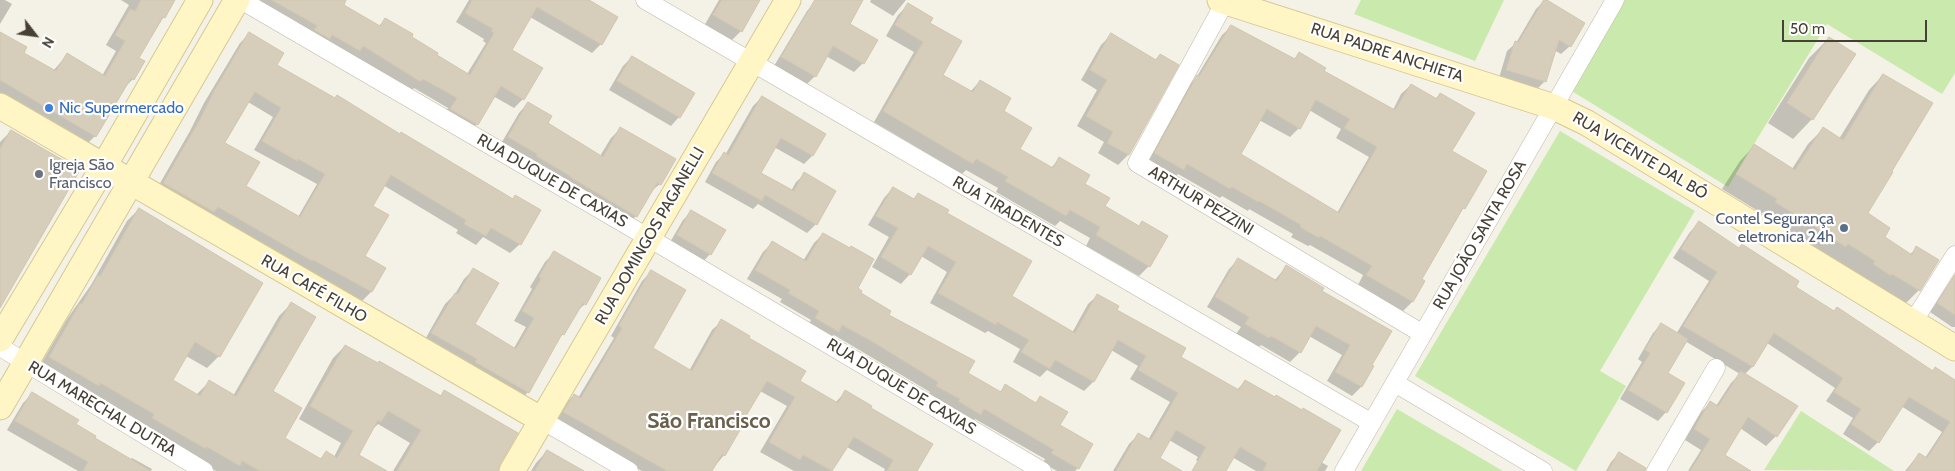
<!DOCTYPE html>
<html>
<head>
<meta charset="utf-8">
<style>
  body { margin:0 }
  #map { position:relative; width:1955px; height:471px; overflow:hidden; background:#f4f1e6; font-family:Cabin,sans-serif }
  canvas { display:block }
  .north { position:absolute; left:10px; top:10px; width:50px; height:50px; -webkit-text-stroke:4px #fff; paint-order:stroke; rotate:120deg; font-size:14px; font-weight:700; line-height:20px; text-align:center; color:#474135 }
  .north::after { content:''; display:block; margin:auto; width:18px; height:22px; background:#474135; clip-path:polygon(50% 0,100% 100%,50% 72%,0 100%) }
  .scale { position:absolute; left:1782px; top:20px; width:145px; height:22px; box-sizing:border-box; border:2px solid #474135; border-top:0; padding-left:6px; font-size:15px; line-height:18px; white-space:nowrap; color:#474135; -webkit-text-stroke:4px #fff; paint-order:stroke }
</style>
</head>
<body>
<div id="map">
<canvas width="1955" height="471"></canvas>
<div class="north">N</div>
<div class="scale">50 m</div>
</div>
<script>
const c = document.querySelector('canvas').getContext('2d');
c.lineJoin = 'round';
function fill(path, color) {
  c.fillStyle = color;
  c.fill(path, 'evenodd');
}
function stroke(path, color, width, dash) {
  c.strokeStyle = color;
  c.lineWidth = width;
  c.lineCap = dash ? 'butt' : 'round';
  c.setLineDash(dash || []);
  c.stroke(path);
}
function write(font, color, halo, rows, align = 'center') {
  c.font = font + ' Cabin,sans-serif';
  c.lineWidth = 4.5;
  c.setLineDash([]);
  c.textBaseline = 'middle';
  c.strokeStyle = halo;
  c.fillStyle = color;
  for (const [text, x, y, turn = 0] of rows) {
    c.save();
    c.translate(x, y);
    c.rotate((+turn || 0) * Math.PI / 180);
    c.textAlign = isNaN(turn) ? turn : align;
    if (halo) c.strokeText(text, 0, 0);
    c.fillText(text, 0, 0);
    c.restore();
  }
}
const green = new Path2D(`
  M1361,0H1504L1475,61L1354,14Z
  M1625,0H1955V73L1942,94L1827,24L1728,187L1570,90Z
  M1560,131L1695,211L1600,371L1626,386L1576,471L1415,376Z
  M1397,409L1503,471H1361Z
  M1801,411L1894,471L1764,470Z`);
const shadow = new Path2D(`
  M0,0H5L12,4L0,24Z
  M121,0H174L138,58L133,79L123,89L95,136L85,146L0,96V33L22,53L53,71L67,55L102,76L116,51L106,45L129,5Z
  M254,0H345L342,5L379,26L385,20L435,56L467,74L486,43L483,41L484,39L456,22L469,0H581L601,44L592,53L530,17L510,51L523,99L514,108L493,96L477,124L468,134L442,119L448,108L414,88L411,91Z
  M719,0H760L741,31L731,41L704,26Z
  M818,0H861L848,24L863,63L854,72L826,56L815,76L806,85L774,66L807,11Z
  M871,0H906L893,16L870,2Z
  M1545,0L1570,46L1561,54L1554,50L1545,81L1536,90L1499,78L1507,51L1516,43L1536,9Z
  M908,5L929,23L941,75L970,92L980,81L1002,112L1019,149L1051,168L1059,159L1103,207L1149,266L1139,276L1086,246L1090,238L1060,221L1055,226L996,192L998,188L966,170L962,174L874,122L914,52L886,36L898,15Z
  M1232,26L1293,60L1299,54L1323,72L1393,110L1401,94L1411,85L1435,99L1440,94L1451,152L1485,172L1420,280L1412,302L1403,311L1358,285L1363,275L1310,245L1308,246L1291,237L1293,234L1249,209L1248,211L1222,196L1220,198L1178,174L1173,179L1146,163L1188,86L1196,78L1222,35ZM1309,110L1341,129L1336,138L1369,157L1337,213L1239,155L1259,120L1290,137L1299,128Z
  M249,34L275,65L512,200L515,197L520,244L510,253L483,237L476,245L456,233L458,230L383,185L371,206L364,256L385,268L371,292L362,301L303,268L155,192L190,131L204,103L240,43ZM248,102L273,117L254,150L317,184L298,217L245,187L224,143Z
  M1111,35L1155,60L1160,55L1177,65L1128,155L1118,165L1098,153L1104,142L1077,126L1097,90L1081,80L1101,45Z
  M1829,38L1812,119L1793,139L1768,123L1809,58Z
  M632,57L679,117L671,126L609,90L623,66Z
  M1883,75L1866,213L1883,237L1909,255L1917,248L1919,290L1904,305L1833,258L1830,261L1761,217L1763,214L1722,189L1740,161L1754,146L1792,169L1808,144L1823,129L1839,139L1869,90Z
  M762,97L812,156L804,164L774,147L759,173L791,191L796,182L805,174L816,224L807,233L758,204L753,209L705,182L716,162L724,154L725,155L753,106Z
  M528,103L546,124L600,156L611,138L620,129L660,184L649,193L636,216L626,226L499,147L519,113Z
  M11,131L0,306V142Z
  M893,188L913,200L918,194L945,213L1010,297L1072,333L1088,304L1098,295L1115,311L1179,357L1237,390L1245,381L1321,462L1328,466L1325,471H1256L1232,457L1222,471H1214L1196,460L1198,457L1169,440L1158,459L1177,471H1113L1129,444L1139,434L1148,440L1170,402L1130,379L1138,366L1111,350L1093,382L1084,391L1047,370L1040,377L1013,362L1020,349L988,331L985,333L930,303L947,272L921,256L910,274L901,284L872,267L889,237L868,225L884,198Z
  M139,209L219,356L207,368L186,356L171,381L196,395L209,382L233,396L279,316L291,304L271,392L283,439L319,460L326,453L334,457L341,443L299,419L333,358L345,346L439,397L444,392L498,463L497,471H393L410,443L378,424L371,431L357,455L384,471H216L38,369L67,319L91,285L127,221Z
  M691,212L710,254L702,263L669,244L683,220Z
  M1699,223L1794,287L1932,372L1955,381V471H1905L1919,454L1925,458L1942,432L1901,406L1878,442L1869,451L1843,434L1853,418L1826,401L1835,388L1767,343L1752,367L1744,375L1776,436L1766,446L1740,428L1724,455L1748,471H1688L1701,450L1685,440L1700,413L1710,403L1716,406L1731,383L1740,374L1685,341L1666,373L1683,383L1666,412L1658,421L1620,399L1642,362L1638,359L1653,333L1661,325L1676,334L1709,281L1673,258L1690,232Z
  M823,234L859,294L887,316L966,374L999,393L1005,386L1035,403L1040,398L1058,426L1091,445L1078,468L1075,471H1057L1043,463L1045,459L975,419L971,423L928,395L930,392L834,335L828,340L807,328L811,320L780,302L782,299L747,279L763,252L772,243L803,261L814,243Z
  M554,253L585,304L575,313L563,334L557,340L528,392L519,402L423,343L445,304L455,294L464,279L473,270V325L514,348L526,327L514,321L532,289L530,287L545,262Z
  M1238,260L1274,281L1286,267L1321,292L1373,366L1361,387L1352,396L1327,381L1342,355L1309,336L1300,352L1290,362L1261,345L1259,347L1236,334L1241,327L1207,307L1229,269Z
  M651,272V349L689,371L712,330L722,321L747,339L798,381L835,403L845,392L869,408L917,471H884L885,469L847,447L831,471H794L760,452L787,406L760,391L736,430L724,455L711,471H642L555,421L565,404L574,395L578,398L614,338L611,336L642,281Z
  M1955,275V327H1952L1930,312Z
  M32,394L93,439L130,460L132,458L152,469L151,471H78L7,430L23,403Z
  M547,451L581,471H531L536,463Z
  M1619,454L1643,471H1606L1611,462Z`);
const building = new Path2D(`
  M141,0H175L165,18L163,17L139,58L145,61L134,80L131,78L96,137L0,80V32L27,47L24,53L56,71L67,53L105,76L125,41L115,35L130,9L135,11Z
  M272,0H346L344,5L380,26L385,18L413,34L412,37L438,53L437,55L470,75L494,33L491,31L493,29L465,13L472,0H589L618,17L602,45L537,7L512,50L543,68L524,100L501,86L478,125L450,109L457,98L423,79L421,82L363,46L360,51L332,35L330,39L314,30L317,26Z
  M722,0H760L742,32L713,15Z
  M815,0H863L850,24L878,40L864,64L833,46L816,77L781,57Z
  M1544,0H1547L1585,23L1571,47L1559,40L1546,82L1506,70L1515,41L1518,42Z
  M908,3L933,18L930,23L962,41L943,75L973,92L980,80L1011,98L1004,111L1032,128L1020,149L1053,168L1059,157L1090,175L1085,184L1110,198L1105,206L1139,226L1142,221L1168,236L1150,267L1096,235L1100,227L1070,210L1066,216L1005,181L1008,177L976,159L973,164L883,111L923,42L895,25Z
  M1231,25L1295,59L1299,52L1326,68L1324,71L1395,110L1411,84L1437,99L1440,93L1475,113L1452,151L1487,171L1465,209L1463,208L1422,279L1425,281L1413,302L1366,275L1372,266L1320,236L1319,238L1300,227L1301,225L1259,201L1258,202L1232,187L1230,189L1187,164L1184,170L1154,153L1197,75L1199,76ZM1316,100L1350,119L1344,128L1377,147L1339,213L1241,154L1267,109L1300,129Z
  M249,32L284,53L277,65L335,98L337,95L400,134L401,132L513,199L515,195L541,210L521,245L491,228L486,236L464,224L466,220L391,175L373,206L389,215L365,256L386,268L372,292L313,260L312,261L218,207L214,212L163,183L199,121L213,93ZM255,92L281,108L262,141L297,161L298,159L325,174L300,217L246,186L260,162L225,143Z
  M1111,33L1156,60L1160,54L1179,65L1129,155L1107,143L1113,132L1086,116L1107,80L1090,70Z
  M1829,37L1856,54L1813,120L1787,103Z
  M632,56L695,93L680,118L617,81Z
  M1883,74L1933,103L1892,171L1893,172L1868,213L1890,228L1885,237L1912,255L1916,246L1939,260L1920,291L1892,274L1891,276L1873,264L1875,261L1848,244L1846,247L1775,202L1777,199L1736,174L1754,144L1795,170L1823,127L1843,140Z
  M762,96L826,134L813,156L781,138L761,173L794,191L804,172L836,191L817,225L765,195L762,201L712,173L724,152L728,155Z
  M528,102L552,116L548,123L603,157L620,127L676,159L661,185L657,183L637,217L570,177V176L536,156L537,154L508,137Z
  M11,130L80,170L0,308V149Z
  M893,187L914,199L918,193L949,210L947,213L1032,261L1012,296L1075,333L1097,294L1119,306L1117,310L1186,348L1181,357L1239,390L1245,380L1275,397L1276,395L1302,410L1303,408L1341,430L1317,471H1263L1267,463L1240,447L1226,471H1192L1206,447L1176,430L1160,458L1182,471H1116L1138,433L1151,440L1178,393L1138,370L1146,356L1118,340L1094,382L1055,360L1050,369L1021,352L1029,340L997,322L996,325L938,293L956,262L928,246L911,275L881,257L898,228L876,216Z
  M139,208L263,283L220,357L195,342L173,380L200,396L209,380L236,396L291,302L316,317L273,391L302,408L285,438L321,459L326,451L337,458L353,431L310,406L345,345L378,363L379,361L441,396L444,390L518,433L500,464L498,471H397L421,430L388,411L381,422L378,420L359,455L387,471H260L242,461L240,466L207,447L206,449L152,418L154,414L100,383L99,386L49,357L80,303L82,304L98,275L100,276Z
  M691,210L726,230L711,255L677,235Z
  M1699,221L1739,248L1742,244L1799,281L1796,287L1834,311L1837,307L1933,371L1935,367L1955,380V471H1907L1919,453L1927,458L1950,422L1909,397L1879,443L1851,424L1861,409L1834,392L1843,378L1774,333L1753,367L1683,326L1717,272L1681,249Z
  M823,233L850,248L851,246L874,259L858,288L862,291L861,293L891,311L889,315L975,361L968,373L1001,392L1005,384L1036,403L1040,396L1068,412L1060,425L1093,444L1079,469L1051,453L1054,450L984,409L981,415L958,401L960,399L936,386L938,382L873,342L842,325L839,332L815,318L819,311L788,293L790,290L755,270L772,241L806,261Z
  M554,251L601,278L586,305L583,303L564,335L562,334L529,393L475,362L477,359L431,333L455,293L458,294L473,268L499,283L475,324L516,349L534,318L522,311L541,279L539,277Z
  M1238,258L1277,281L1286,265L1324,288L1322,291L1392,331L1372,365L1374,366L1362,387L1335,372L1350,345L1316,326L1301,353L1271,336L1269,338L1245,324L1249,317L1215,297Z
  M651,270L686,290L653,348L692,371L721,319L750,336L749,338L806,371L800,381L838,403L845,390L872,406L871,408L933,444L917,471H887L893,460L854,437L832,471L803,455L800,460L769,442L795,397L767,381L738,429L740,430L725,456L722,454L712,471H667L563,412L574,394L581,398L622,328L619,326Z
  M1955,275V315L1937,303Z
  M1661,323L1688,339L1668,373L1685,383L1667,413L1628,390L1650,353L1645,350Z
  M1741,371L1798,406L1777,437L1748,417L1725,455L1751,471H1690L1710,439L1694,429L1710,401L1718,406Z
  M32,392L79,420L76,424L96,436L95,438L151,471H83L88,462L15,421Z
  M547,450L584,471H535Z
  M1619,452L1646,468L1645,471H1608Z`);
const street = new Path2D(`
  M241,0L649,238L1042,471
  M645,0L1372,423
  M1225,2L1137,163L1423,334
  M1913,322L1955,255
  M0,347L204,471
  M1395,383L1543,471
  M542,420L629,471
  M1344,471L1615,0
  M1656,471L1716,368`);
const secondary = new Path2D(`
  M1220,0L1554,107L1587,123L1955,348
  M0,106L542,420
  M0,339L104,166L200,0
  M0,407L237,0
  M512,471L788,0`);
const markers = [
  [49,108,5,"#3f7fe0"],
  [39,174,5,"#6b7280"],
  [1844,228,5,"#5c6f8a"]
];
const streetNames = [
  ["RUA PADRE ANCHIETA",1387,53,18],
  ["RUA VICENTE DAL BÓ",1640,156,31],
  ["RUA DUQUE DE CAXIAS",552,181,30],
  ["ARTHUR PEZZINI",1201,201,31],
  ["RUA TIRADENTES",1008,212,30],
  ["RUA JOÃO SANTA ROSA",1480,235,-60],
  ["RUA DOMINGOS PAGANELLI",650,236,-60],
  ["RUA CAFÉ FILHO",314,289,30],
  ["RUA DUQUE DE CAXIAS",901,387,31],
  ["RUA MARECHAL DUTRA",102,409,31]
];
const shopNames = [
  ["Nic Supermercado",59,108]
];
const worshipNames = [
  ["Igreja São",49,165],
  ["Francisco",49,183]
];
const serviceNames = [
  ["Contel Segurança",1834,219],
  ["eletronica 24h",1834,237]
];
const districtNames = [
  ["São Francisco",709,422]
];
fill(green, '#caeaad');
fill(shadow, '#0003');
fill(building, '#d6cdbb');
stroke(building, '#d1c6ae', 1);
stroke(street, '#c0b9a8', 19);
stroke(secondary, '#d6c994', 27);
stroke(street, '#fff', 18);
stroke(secondary, '#fff5c5', 25);
for (const [x, y, r, color] of markers) {
  const dot = new Path2D();
  dot.arc(x, y, r, 0, 2 * Math.PI);
  c.fillStyle = color;
  c.fill(dot);
  stroke(dot, '#fff', 2);
}
write('16px', '#474135', '#fff', streetNames);
write('16px', '#366cbe', '#fff', shopNames, 'left');
write('16px', '#5b616d', '#fff', worshipNames, 'left');
write('16px', '#4e5e75', '#fff', serviceNames, 'right');
write('bold 21px', '#6a604c', '#fff', districtNames);
</script>
</body>
</html>
